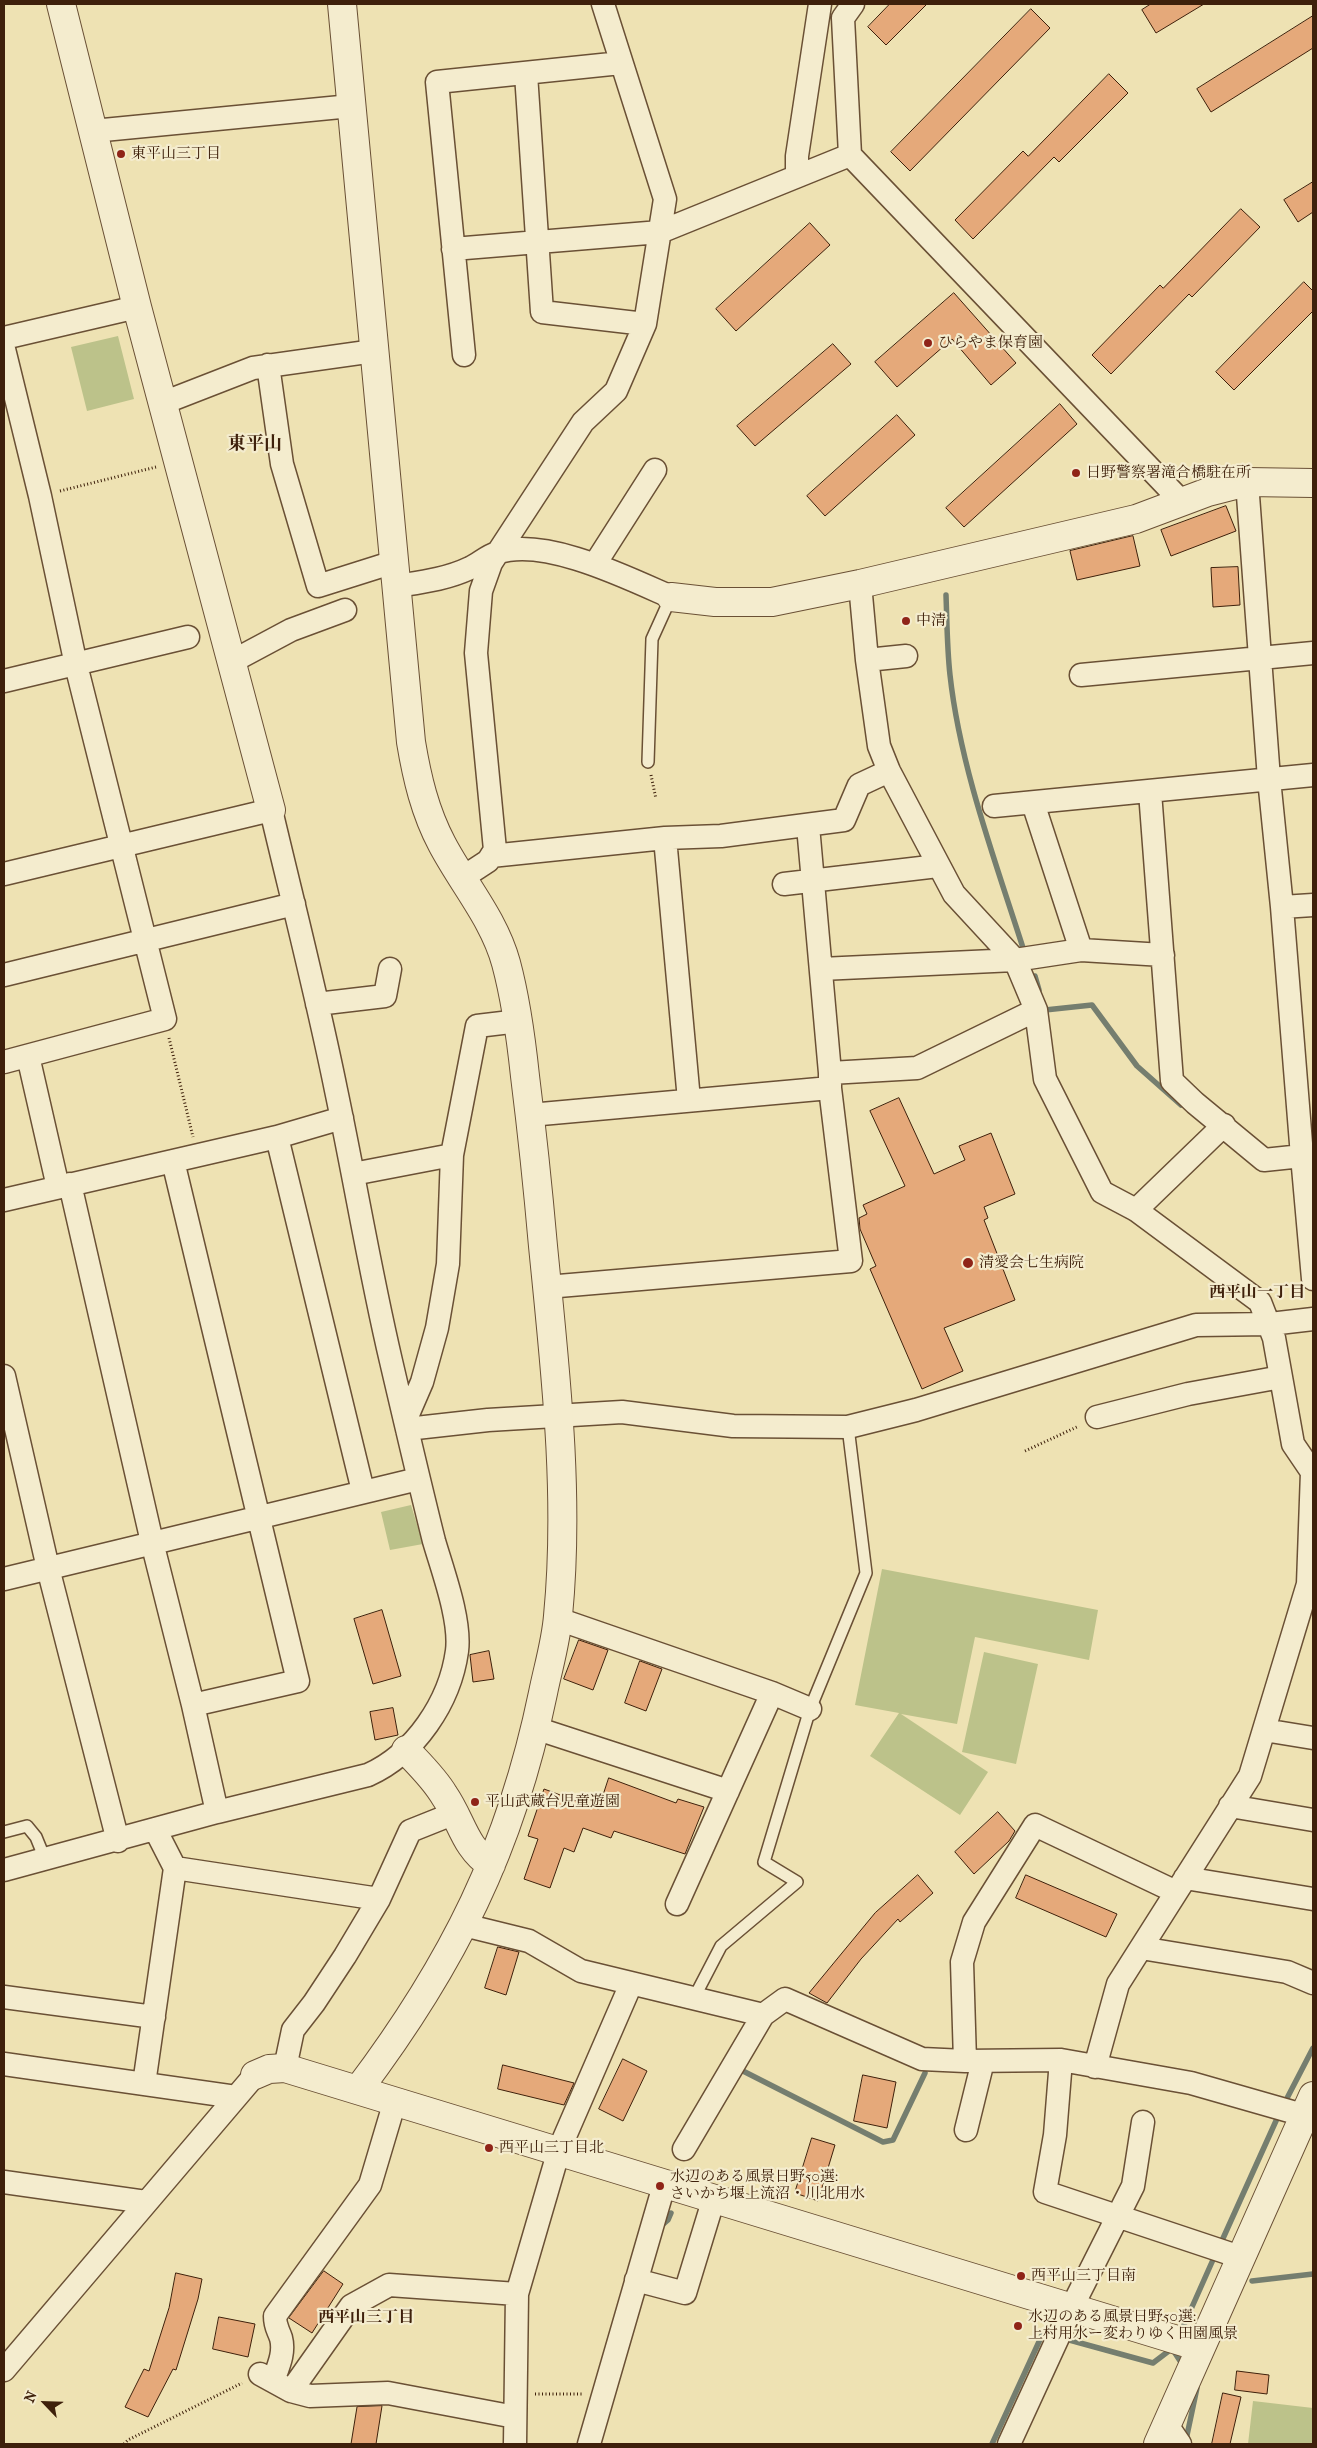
<!DOCTYPE html>
<html>
<head>
<meta charset="utf-8">
<style>
  body { margin:0 }
  #map { position:relative; width:1317px; height:2448px; overflow:hidden; background:#eee2b3; font-family:"IM FELL French Canon",serif }
  canvas { display:block }
  .frame { position:absolute; inset:0; border:5px solid #3e200b; pointer-events:none }
  .north { position:absolute; left:20px; top:2378px; width:50px; height:50px; -webkit-text-stroke:4px #f4ecce; paint-order:stroke; rotate:294deg; font-size:14px; font-weight:700; line-height:20px; text-align:center; color:#3e200b }
  .north::after { content:''; display:block; margin:auto; width:18px; height:22px; background:#3e200b; clip-path:polygon(50% 0,100% 100%,50% 72%,0 100%) }
</style>
</head>
<body>
<div id="map">
<canvas width="1317" height="2448"></canvas>
<div class="frame"></div>
<div class="north">N</div>
</div>
<script>
const c = document.querySelector('canvas').getContext('2d');
c.lineJoin = 'round';
function fill(path, color) {
  c.fillStyle = color;
  c.fill(path, 'evenodd');
}
function stroke(path, color, width, dash) {
  c.strokeStyle = color;
  c.lineWidth = width;
  c.lineCap = dash ? 'butt' : 'round';
  c.setLineDash(dash || []);
  c.stroke(path);
}
function write(font, color, halo, rows, align = 'center') {
  c.font = font + ' "IM FELL French Canon","Noto Serif JP",serif';
  c.lineWidth = 4.5;
  c.setLineDash([]);
  c.textBaseline = 'middle';
  c.strokeStyle = halo;
  c.fillStyle = color;
  for (const [text, x, y, turn = 0] of rows) {
    c.save();
    c.translate(x, y);
    c.rotate((+turn || 0) * Math.PI / 180);
    c.textAlign = isNaN(turn) ? turn : align;
    if (halo) c.strokeText(text, 0, 0);
    c.fillText(text, 0, 0);
    c.restore();
  }
}
const green = new Path2D(`
  M118,336L134,399L87,411L71,347Z
  M411,1505L423,1544L390,1550L381,1512Z
  M882,1569L1098,1610L1089,1660L975,1637L957,1724L901,1714L988,1772L960,1815L870,1756L899,1713L855,1705Z
  M984,1652L1038,1664L1016,1764L962,1752Z
  M1253,2401L1313,2408V2444H1248Z`);
const stream = new Path2D(`
  M946,595C947,621 947,648 950,675C960,767 996,863 1024,951
  M1035,976L1039,990
  M1044,1006L1045,1010L1092,1005L1137,1066L1181,1105
  M739,2073L741,2070L883,2142L893,2140L925,2073
  M1284,2104L1313,2048
  M661,2226L668,2220L671,2213
  M1220,2245L1280,2112
  M1252,2281L1313,2274
  M1180,2334L1216,2253
  M1062,2338L1153,2363L1174,2347
  M1173,2350L1184,2367
  M1186,2440L1197,2388
  M992,2444L1043,2333L1053,2336`);
const building = new Path2D(`
  M890,4H927L886,45L868,27Z
  M1151,4H1204L1156,33L1142,10Z
  M1031,9L1050,28L910,171L891,152Z
  M1313,16V48L1211,112L1197,89Z
  M1109,74L1128,93L1059,162L1054,157L973,239L955,220L1023,151L1028,156Z
  M1313,182V212L1298,222L1284,200Z
  M1241,209L1260,227L1192,297L1189,294L1111,374L1092,355L1160,285L1163,288Z
  M810,223L830,245L736,331L716,309Z
  M1304,282L1313,291V311L1234,390L1216,372Z
  M954,293L1016,363L991,385L952,339L897,387L875,362Z
  M833,344L851,364L755,446L737,426Z
  M1060,404L1077,424L964,527L946,508Z
  M897,415L915,435L825,516L807,496Z
  M1226,506L1236,531L1171,556L1161,530Z
  M1133,536L1140,566L1077,580L1070,551Z
  M1238,567L1240,605L1213,607L1211,568Z
  M899,1098L934,1174L965,1160L959,1146L991,1133L1015,1194L984,1207L988,1218L984,1220L1015,1300L944,1328L963,1371L922,1389L870,1269L876,1266L860,1229L859,1218L867,1214L863,1205L905,1186L870,1111Z
  M382,1610L401,1676L373,1684L354,1619Z
  M579,1640L608,1650L593,1690L564,1679Z
  M489,1651L494,1679L473,1682L470,1655Z
  M640,1661L662,1669L646,1711L625,1703Z
  M393,1708L398,1735L375,1740L370,1712Z
  M609,1778L676,1803L678,1799L704,1807L685,1854L614,1831L611,1838L583,1828L574,1852L564,1848L550,1888L524,1879L538,1839L528,1836L544,1789L598,1809Z
  M998,1812L1015,1831L1009,1841L974,1874L955,1852Z
  M918,1875L933,1893L900,1922L898,1919L861,1959L827,2003L809,1993L875,1913Z
  M1026,1875L1117,1914L1106,1937L1016,1898Z
  M498,1947L519,1952L506,1995L485,1988Z
  M623,2059L647,2071L623,2121L599,2109Z
  M503,2065L574,2083L564,2105L498,2089Z
  M863,2075L896,2082L887,2128L854,2121Z
  M812,2138L835,2145L818,2201L795,2193Z
  M324,2271L343,2284L312,2333L289,2318Z
  M176,2273L202,2279L198,2299L176,2370L173,2369L148,2417L125,2407L144,2369L149,2371L169,2308Z
  M219,2317L255,2324L248,2357L213,2349Z
  M1237,2371L1269,2375L1267,2394L1235,2390Z
  M1223,2393L1241,2397L1230,2444H1212Z
  M382,2406L376,2444H351L357,2407Z`);
const path = new Path2D(`
  M60,491L156,467
  M651,775L656,799
  M169,1038L193,1137
  M1025,1451L1079,1426
  M535,2394H584
  M124,2444L128,2440L242,2383`);
const service = new Path2D(`
  M648,762L652,639L671,597
  M4,1832L27,1826L36,1837L45,1859
  M694,1998L721,1946L797,1882L764,1862L810,1709L866,1573L848,1427`);
const minor = new Path2D(`
  M853,4L843,18L850,155L1182,502
  M526,74L542,312L645,324
  M93,131L351,106
  M797,176V156L820,4
  M453,249L660,232L850,155
  M4,338L137,307
  M4,349L40,496L76,665L165,1019L4,1062
  M464,355L437,82L621,63
  M268,365L282,464L318,586L394,562
  M163,403L253,368L374,351
  M1247,482L1269,779L1282,907L1302,1156
  M595,564L655,470
  M860,584L867,660L879,746L889,771L954,894L1015,960L1036,1010L1045,1079L1102,1192L1136,1210L1260,1302L1274,1338L1293,1444L1312,1472L1308,1584L1250,1776L1118,1984L1095,2067
  M397,586C422,582 447,579 470,568C479,564 487,556 497,553C543,536 628,578 671,597
  M867,660L906,656
  M233,661L291,630L345,610
  M1081,675L1313,653
  M4,681L188,637
  M1150,792L1172,1081L1195,1103L1264,1160L1302,1156L1313,1279
  M1033,803L1081,950
  M994,806L1313,775
  M665,838L689,1100
  M491,856L665,838L721,836L844,820L859,785L889,771
  M4,874L271,810C293,903 317,996 336,1090C355,1180 370,1272 391,1361C405,1421 419,1481 434,1541C443,1572 461,1620 457,1651C450,1702 415,1754 368,1775L217,1812L4,1870
  M462,878L488,861L495,850L476,653L481,591L491,563L583,422L616,391L645,324L665,199L603,4
  M784,884L938,866
  M1282,907L1313,905
  M821,969L1015,960L1081,950L1163,955
  M4,975L294,904
  M317,1004L385,996L390,969
  M28,1056L58,1187
  M830,1073L917,1068L1036,1010
  M530,1115L830,1088
  M277,1137L363,1491
  M173,1161L298,1681L193,1705
  M353,1174L452,1155
  M70,1184L152,1542L193,1705L217,1812
  M4,1200L277,1137L342,1118
  M1136,1210L1224,1125
  M547,1287L851,1261L830,1088V1073L808,826
  M4,1376L48,1568L118,1841
  M1097,1417L1188,1394L1281,1377
  M406,1419L422,1382L437,1328L448,1264L452,1155L477,1026L519,1021
  M407,1429L488,1420L622,1412L733,1426L848,1427L916,1410L1196,1325L1270,1324L1313,1319
  M4,1579L418,1479
  M558,1619L772,1693L810,1709
  M535,1728L728,1791
  M1264,1730L1313,1738
  M1230,1806L1313,1820
  M155,1829L175,1868L379,1899
  M1185,1878L1313,1899
  M677,1904L772,1693
  M464,1925L529,1941L581,1971L763,2015L785,1999L922,2059L965,2061L1061,2060L1191,2083L1303,2115
  M1141,1948L1287,1972L1313,1983
  M4,1997L154,2017
  M1061,2060L1055,2135L1045,2192L1240,2257
  M965,2061L962,1962L974,1922L1035,1825L1176,1892
  M4,2064L236,2097
  M285,2068L293,2030L314,2003L345,1956L379,1899L410,1831L455,1813
  M144,2084L175,1868
  M966,2130L983,2061
  M684,2149L763,2015
  M4,2182L146,2202
  M636,2280L685,2293L714,2198
  M4,2370L255,2075
  M260,2374L291,2391L351,2306L389,2285L517,2294
  M273,2381C278,2367 285,2353 281,2338C278,2329 275,2327 275,2316L370,2185L395,2101
  M291,2391L310,2396L388,2393L515,2417
  M1167,2425L1180,2444
  M515,2444L517,2294L559,2150L631,1984
  M589,2444L665,2182
  M1009,2444L1072,2307L1133,2186L1143,2122`);
const tertiary = new Path2D(`
  M61,4L137,307L271,810
  M342,4L411,742C417,778 425,812 442,844C463,884 494,919 506,963C516,1000 521,1038 525,1076C532,1132 538,1189 543,1246C555,1368 570,1494 558,1616C556,1642 548,1668 543,1693C511,1848 453,1964 358,2090
  M671,597L715,602H772L860,584L1136,519L1208,492L1247,482L1313,483
  M406,1750C419,1764 434,1778 444,1795C462,1821 464,1847 491,1865
  M255,2075L269,2069L285,2068L1200,2347
  M1158,2444L1313,2096`);
const markers = [
  [121,154,5,"#8f2418"],
  [928,343,5,"#8f2418"],
  [1076,473,5,"#8f2418"],
  [906,621,5,"#8f2418"],
  [968,1263,6,"#8f2418"],
  [475,1802,5,"#8f2418"],
  [489,2148,5,"#8f2418"],
  [660,2186,5,"#8f2418"],
  [1021,2276,5,"#8f2418"],
  [1018,2326,5,"#8f2418"]
];
const poiNames = [
  ["東平山三丁目",131,154],
  ["ひらやま保育園",938,343],
  ["日野警察署滝合橋駐在所",1086,473],
  ["中清",916,621],
  ["清愛会七生病院",979,1263],
  ["平山武蔵台児童遊園",485,1802],
  ["西平山三丁目北",499,2148],
  ["水辺のある風景日野50選:",670,2177],
  ["さいかち堰上流沼・川北用水",670,2194],
  ["西平山三丁目南",1031,2276],
  ["水辺のある風景日野50選:",1028,2317],
  ["上村用水ー変わりゆく田園風景",1028,2334]
];
const neighbourhoodNames = [
  ["西平山一丁目",1257,1293],
  ["西平山三丁目",366,2318]
];
const quarterNames = [
  ["東平山",255,445]
];
fill(green, '#bcc28a');
stroke(stream, '#757e6f', 5.5);
fill(building, '#e5a97a');
stroke(building, '#3e200b', 1);
stroke(service, '#6a5035', 14);
stroke(minor, '#6a5035', 25);
stroke(tertiary, '#6a5035', 30);
stroke(path, '#3e200b', 3, [1, 2.5]);
stroke(service, '#f4ecce', 11);
stroke(minor, '#f4ecce', 22);
stroke(tertiary, '#f4ecce', 28);
for (const [x, y, r, color] of markers) {
  const dot = new Path2D();
  dot.arc(x, y, r, 0, 2 * Math.PI);
  c.fillStyle = color;
  c.fill(dot);
  stroke(dot, '#f4ecce', 2);
}
write('15px', '#3e200b', '#f4ecce', poiNames, 'left');
write('bold 16px', '#3e200b', '#f4ecce', neighbourhoodNames);
write('bold 18px', '#3e200b', '#f4ecce', quarterNames);
</script>
</body>
</html>
